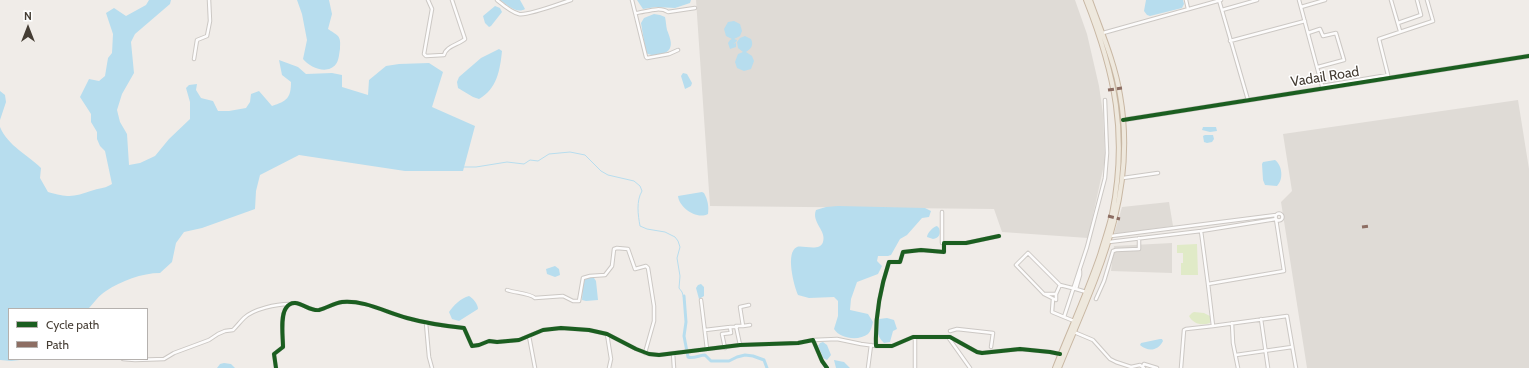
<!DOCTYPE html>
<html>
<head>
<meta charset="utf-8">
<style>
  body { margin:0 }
  #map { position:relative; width:1529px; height:368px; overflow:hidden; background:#f0ece8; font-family:Cabin,sans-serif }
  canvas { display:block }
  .legend { position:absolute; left:8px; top:308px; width:140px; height:52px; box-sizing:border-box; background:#fff; border:1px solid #b5b1ae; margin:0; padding:5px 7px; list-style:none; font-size:12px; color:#453d34 }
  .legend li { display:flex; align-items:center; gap:8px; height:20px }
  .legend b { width:20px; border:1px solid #b5b1ae }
  .north { position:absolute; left:8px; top:8px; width:40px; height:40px; -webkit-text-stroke:3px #fff; paint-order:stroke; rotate:0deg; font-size:11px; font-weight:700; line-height:16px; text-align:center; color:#453d34 }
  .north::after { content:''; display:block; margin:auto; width:14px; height:18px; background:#453d34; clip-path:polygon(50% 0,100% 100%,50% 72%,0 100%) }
</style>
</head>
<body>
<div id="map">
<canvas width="1529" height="368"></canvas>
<ul class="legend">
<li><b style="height:5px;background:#1b5e20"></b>Cycle path</li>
<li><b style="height:5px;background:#8d6e63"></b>Path</li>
</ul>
<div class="north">N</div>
</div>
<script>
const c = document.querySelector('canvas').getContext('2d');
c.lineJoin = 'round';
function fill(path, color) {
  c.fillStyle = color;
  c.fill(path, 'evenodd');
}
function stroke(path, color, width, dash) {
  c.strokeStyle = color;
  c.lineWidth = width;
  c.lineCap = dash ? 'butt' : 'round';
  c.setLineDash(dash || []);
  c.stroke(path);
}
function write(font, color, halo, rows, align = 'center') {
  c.font = font + ' Cabin,sans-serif';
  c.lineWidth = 3;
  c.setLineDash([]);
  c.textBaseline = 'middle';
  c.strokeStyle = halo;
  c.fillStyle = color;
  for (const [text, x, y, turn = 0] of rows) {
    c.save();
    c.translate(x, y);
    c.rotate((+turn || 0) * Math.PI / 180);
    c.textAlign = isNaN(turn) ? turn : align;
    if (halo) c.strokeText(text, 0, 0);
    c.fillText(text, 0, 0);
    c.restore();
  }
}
const industrial = new Path2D(`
  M696,0H1075L1087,34L1099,86L1103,114L1105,160L1088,238L1002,232L994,209L710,206Z
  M1518,100L1529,169V368H1307L1281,202L1292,191L1283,134Z
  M1169,202L1173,226L1114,234L1122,207Z
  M1172,243V273L1111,271L1114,246Z`);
const green = new Path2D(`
  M1197,244L1198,275H1181V263H1183V253H1177V245Z
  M1194,312L1204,313L1210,316V323C1202,326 1193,324 1189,316L1192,313Z`);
const water = new Path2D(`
  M149,0H171L170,4L135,34L131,42L134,73L122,94L117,110L120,122L127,134L129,165L140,163L155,156L169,139L190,119V102L186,88L189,85L197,84L196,90L201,98L213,101L218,111H229L246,108L250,102L251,94L259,91L272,106C287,101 291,98 291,82L282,75L279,60L298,67L306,74L332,73L342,75V87L368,95L369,80L386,66L399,64L429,63L443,72L432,107L475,126L463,171H405L299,155L260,175L256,191L255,209L202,228L184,232L176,243L172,262L160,273C142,273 121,281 106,291C99,295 94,303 88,309H9V359H29L11,361L0,360V127C8,146 28,155 41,168L40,178L48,192C70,198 73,197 94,190C101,188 106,188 112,184L105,151L100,146L97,139V132L91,122V114L80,97L89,79L99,81L105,76L108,58L112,53L113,34L106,13L114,8L126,16L146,5Z
  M297,0H329L332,14L328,29C331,31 336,34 338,36C341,40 340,44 340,49C339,54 339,60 336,64C328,75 310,68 303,59L307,40L302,14Z
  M500,0H520L525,9C517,14 507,5 500,0Z
  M637,0H691L690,3L675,8L656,7L643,9Z
  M1146,0H1183L1184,4L1182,8L1150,16L1147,15L1144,11Z
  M495,6L500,8L502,12L491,26L489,27L485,23L483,16Z
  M654,14L660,15L665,17C666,21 666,26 667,30C671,40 675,50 662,54C657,55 651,56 646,53L641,23L644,18Z
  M734,21L740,24L742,31L740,36L734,39L737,40L736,42L733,44L736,43V47L730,49L728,43L730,40L732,39L726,36L724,29L728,22Z
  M745,36L751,39C754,45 751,49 746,52L752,56L754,61L751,69L744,71L737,68L735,62L738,54L743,52L738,48L737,42L740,38Z
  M499,49L502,51C500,70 497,89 479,99L473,97L458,88L457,82L459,77L481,58Z
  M683,73L687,74L692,83L691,86L685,89L681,76Z
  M0,91L5,95L6,102L0,120Z
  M1203,127H1216L1217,131L1210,132L1202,130Z
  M1205,135H1213L1214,139L1212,142L1207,143L1204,142L1203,136Z
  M1275,160C1282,165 1284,179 1277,186L1265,185L1263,180L1262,164L1263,162Z
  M702,192L704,193C708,200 709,207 708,214C696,220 679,207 678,196Z
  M838,206L925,208L931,211L929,217L922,218L907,235L900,239L891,255L888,256H878L877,261L882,266L878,274L857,282L851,299L850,310L868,314L873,322C872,326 871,331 868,334C859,341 840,339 834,329L838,316V301L834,297L809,298L798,295C794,286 785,252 797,247C803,245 820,252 823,242C827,231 811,222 816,210L826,207Z
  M937,226L939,228C941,234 939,238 933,239L927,237C927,233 933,227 937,226Z
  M555,266L559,269L560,275L555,277L547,274L546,269Z
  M587,278H594L596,281L598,300L586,301L582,300L583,282L584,280Z
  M701,284L704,287V296L699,299L696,288L698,285Z
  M469,296C473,298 478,304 478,309L459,321L452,319L449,312C453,306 461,298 469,296Z
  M887,318L894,320L897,329L893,331L890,342L884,343C877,337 876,328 879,319Z
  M1160,339H1162L1163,341C1158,351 1148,352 1140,345L1141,343Z
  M823,342L827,345L831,355L827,360L823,358L818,346L820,343Z
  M834,360L844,362L850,368H836Z
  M224,363L231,364L235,368H217L220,364Z`);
const stream = new Path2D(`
  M464,167H476L507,162L524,164L530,160L538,161L549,154L570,152L585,155L601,171L608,175L634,181L640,186L642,191C636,201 638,215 640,226L647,229L665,232L675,237L678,241L680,247L677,258L680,276L679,288L682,292L685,302`);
const canal = new Path2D(`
  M684,296L686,322L684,336L688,357C693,359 700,355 705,355L711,361H729L737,357L745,355L753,356L764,360L767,368`);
const minor = new Path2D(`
  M428,0L432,9L424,54L426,56L444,55C446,46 458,45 465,39L452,0
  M497,0C503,5 511,12 519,14C528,16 561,3 571,0
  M632,0L646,57L647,58L669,54L678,50
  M1186,0L1188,9
  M1219,0L1248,100
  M1299,0L1322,86
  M1391,0L1400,31
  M1301,7L1325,0
  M1222,10L1257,0
  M636,13C646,12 659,6 668,12L695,8
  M1398,23L1421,15L1417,0
  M1103,33L1221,0
  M1308,33L1320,29L1323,36L1336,33L1344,60L1318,67
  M1230,41L1305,21
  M194,59L197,40L207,36L210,21L209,0
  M1322,86L1388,75L1379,39L1433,21L1427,0
  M1123,178L1158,173
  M942,212V243H944
  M1275.5 217a3.5 3.5 0 1 1 7 0a3.5 3.5 0 1 1-7 0Z
  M999,236L966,243H944V252L921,250L903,252L900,262H889C880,289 875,317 876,346H892L913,337H950L977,352L982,353L1020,349L1050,352L1060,354
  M1111,236L1276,215
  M1109,242L1201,231L1276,219L1284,271L1208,284L1201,231
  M1080,271V275L1076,289L1086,292
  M1208,284L1213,326L1287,316L1296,368
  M1060,285L1056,294H1044L1016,265L1028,253L1060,285L1076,289
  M507,290C515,293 529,293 535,298L563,296L573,301H579L583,278L590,276L605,275L612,266L614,249L617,248L628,249L635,269L646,266L648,268L654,306V321L645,353
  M1044,294L1056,300V294
  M1053,299L1052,312L1064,317
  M1096,299L1104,281L1113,251L1116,250L1139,249V238
  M701,300L707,349
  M1261,319L1268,368
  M1074,321L1064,317L1087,247L1105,178L1107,153L1105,100
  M426,323L429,357L432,368
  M1232,323L1233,343L1238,368
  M743,326L750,325
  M705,330L730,327
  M950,331L957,329L993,333L991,347
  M1074,332L1093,340L1110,359L1116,362L1131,367L1140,365L1144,368
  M607,334L611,359L609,368
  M529,336L535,368
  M915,337V368
  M948,337L970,368
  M813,340L837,339L861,344L876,346
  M740,345L736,326H743L740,307L749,305
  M725,348L722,334L731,333L730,327H737
  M673,353L674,368
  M1236,355L1292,347
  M123,359L135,360L164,359L174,353L209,340L218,334L225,331L233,330C237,326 240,322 244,318C253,309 277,304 289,304
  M1143,366L1144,364L1157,368
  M276,368L274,354L283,347C283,337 280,316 286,308C295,295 308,312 319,310C327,308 334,303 342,302C365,300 385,312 407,318C425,323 445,326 464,328L472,346L479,345L489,341L497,342L519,340L543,330L561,328L589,330L607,334L636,349L649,354L659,355L740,345L798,343L813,340L822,361L827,368
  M868,368L871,345
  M1181,368L1184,330L1186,329L1213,326`);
const tertiary = new Path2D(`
  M1123,120L1529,56`);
const trunk = new Path2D(`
  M1055,368C1070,330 1087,293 1100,255C1104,241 1109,228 1112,214C1128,135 1115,73 1086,0
  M1059,368C1096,277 1138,197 1120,95C1115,63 1101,31 1090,0`);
const quiet = new Path2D(`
  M1108,90L1122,88
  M1108,216L1120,219
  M1362,227L1370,226`);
const cycleway = new Path2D(`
  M1123,120L1529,56
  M999,236L966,243H944V252L921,250L903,252L900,262H889C880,289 875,317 876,346H892L913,337H950L977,352L982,353L1020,349L1050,352L1060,354
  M276,368L274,354L283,347C283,337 280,316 286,308C295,295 308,312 319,310C327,308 334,303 342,302C365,300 385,312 407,318C425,323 445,326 464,328L472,346L479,345L489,341L497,342L519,340L543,330L561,328L589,330L607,334L636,349L649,354L659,355L740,345L798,343L813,340L822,361L827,368`);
const streetNames = [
  ["Vadail Road",1325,77,-9]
];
fill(industrial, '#dfdbd6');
fill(green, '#e0eac7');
fill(water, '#b7ddee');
stroke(stream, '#b7ddee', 1);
stroke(canal, '#b7ddee', 3);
stroke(minor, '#ccc8c4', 4.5);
stroke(tertiary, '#ccc8c4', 5);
stroke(trunk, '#c8b7a3', 6);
stroke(minor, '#fdfcfc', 2.5);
stroke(tertiary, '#fdfcfc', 3);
stroke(trunk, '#eee8dd', 4);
stroke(quiet, '#8d6e63', 3, [6, 3]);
stroke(cycleway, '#1b5e20', 4);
write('14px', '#453d34', '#fff', streetNames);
</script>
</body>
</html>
